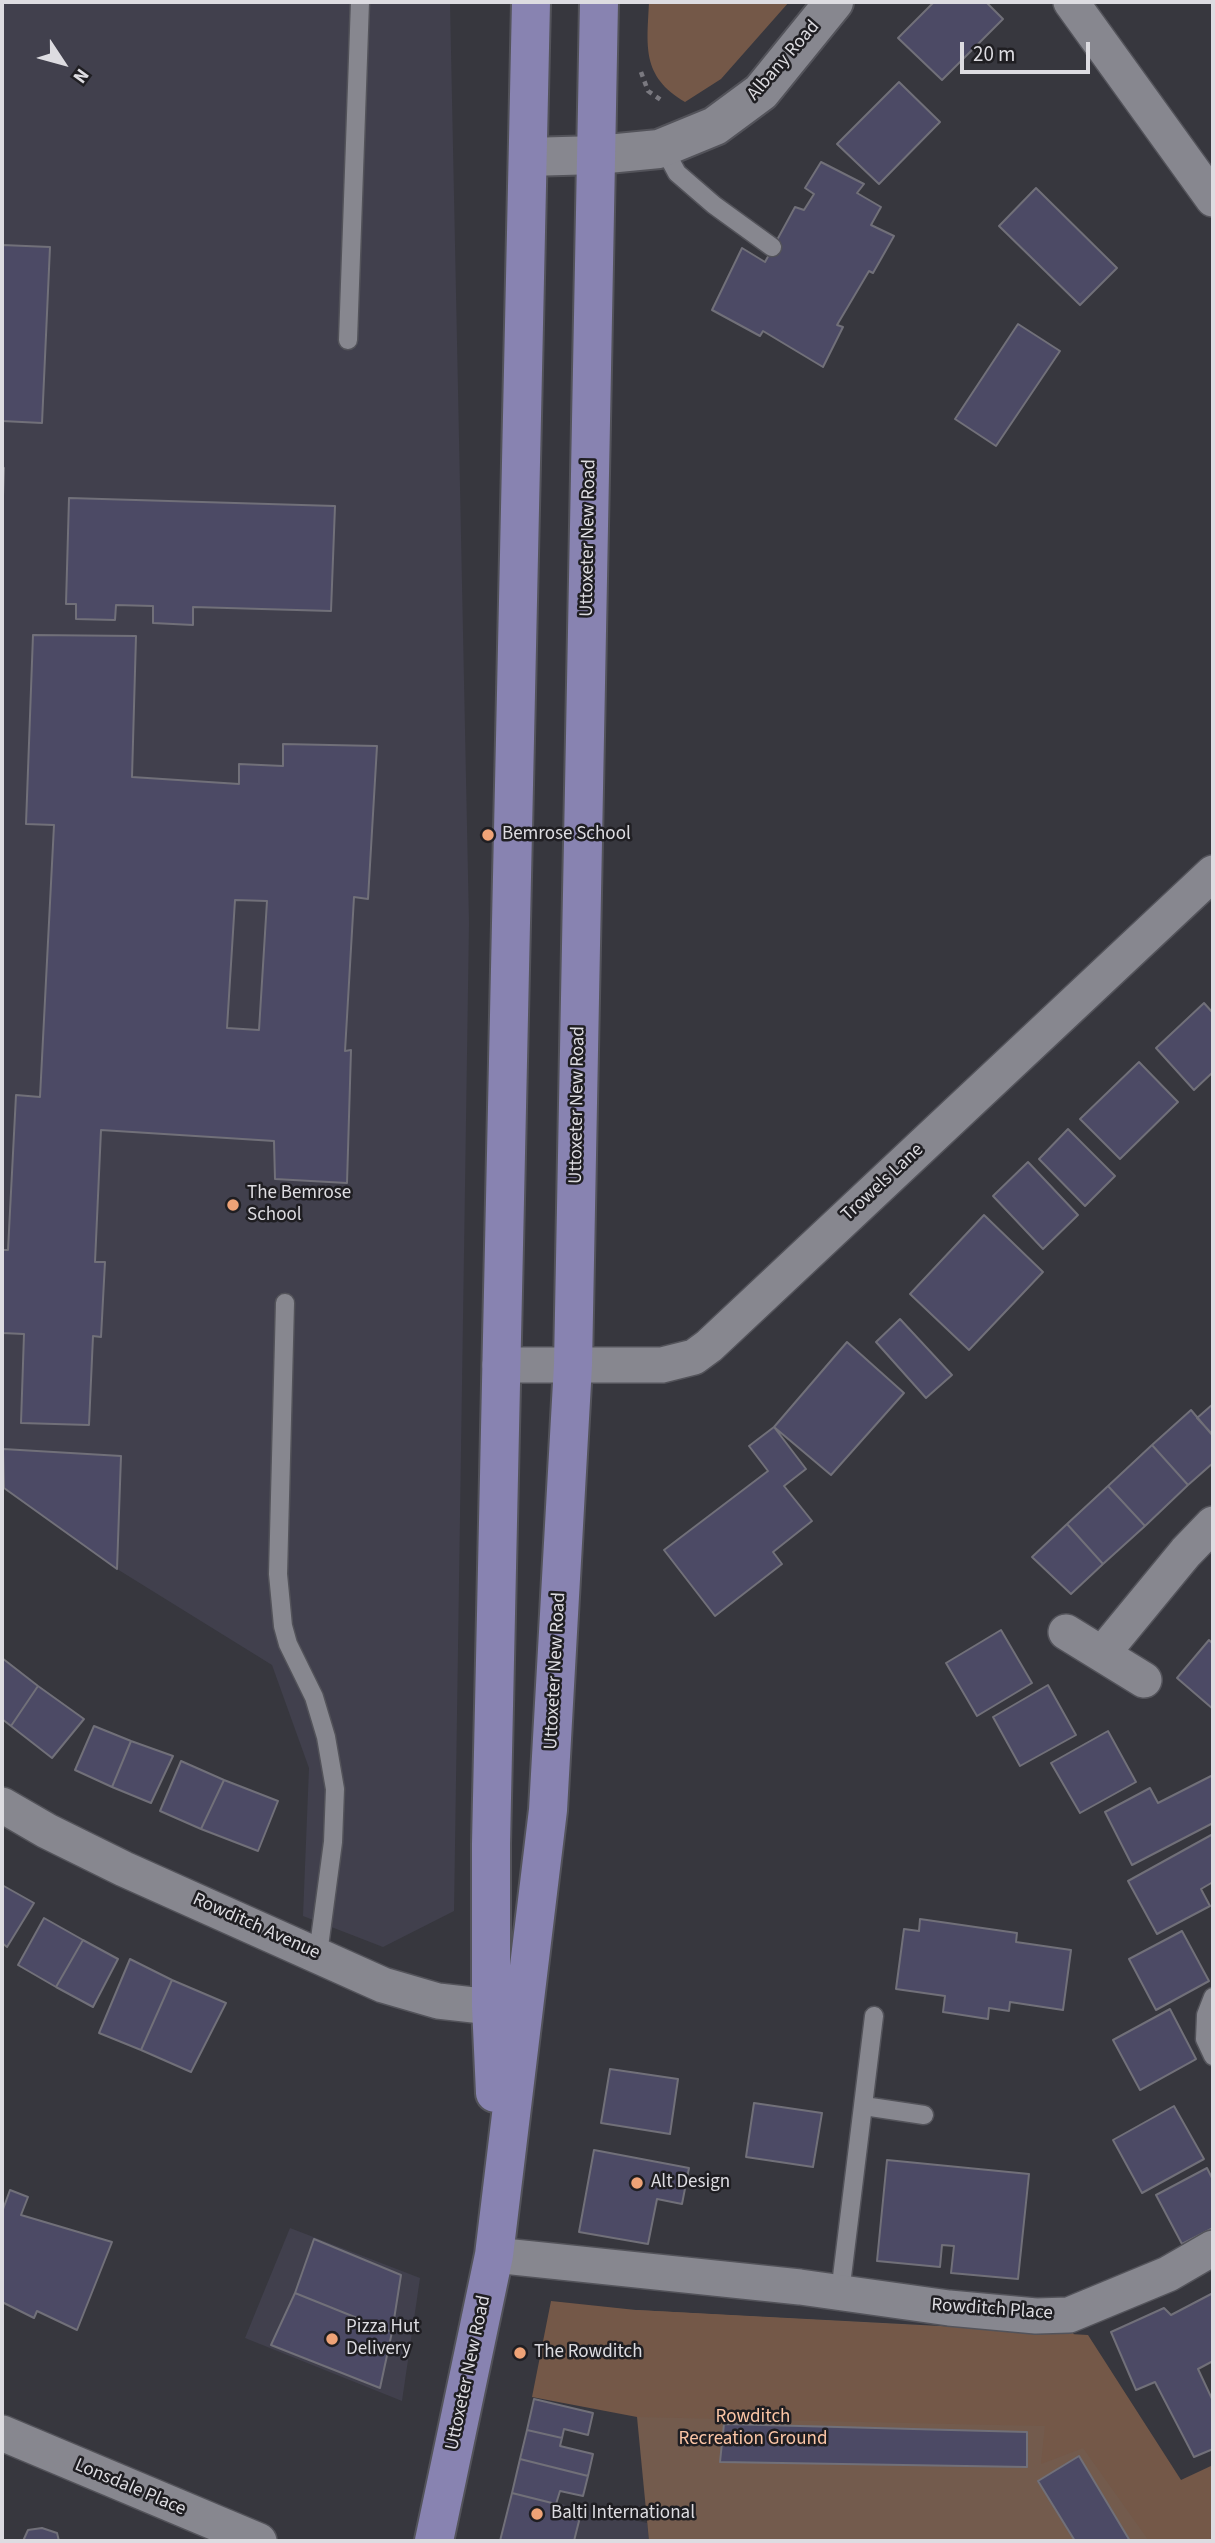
<!DOCTYPE html>
<html>
<head>
<meta charset="utf-8">
<style>
  body { margin:0 }
  #map { position:relative; width:1215px; height:2543px; overflow:hidden; background:#37373e; font-family:"Source Sans 3",sans-serif }
  canvas { display:block }
  .frame { position:absolute; inset:0; border:4px solid #dddce1; pointer-events:none }
  .north { position:absolute; left:28px; top:28px; width:70px; height:70px; -webkit-text-stroke:5px #1f1e22; paint-order:stroke; rotate:126deg; font-size:19px; font-weight:700; line-height:28px; text-align:center; color:#dddce1 }
  .north::after { content:''; display:block; margin:auto; width:24px; height:32px; background:#dddce1; clip-path:polygon(50% 0,100% 100%,50% 72%,0 100%) }
  .scale { position:absolute; left:960px; top:42px; width:130px; height:32px; box-sizing:border-box; border:4px solid #dddce1; border-top:0; padding-left:9px; font-size:21px; line-height:24px; white-space:nowrap; color:#dddce1; -webkit-text-stroke:5px #1f1e22; paint-order:stroke }
</style>
</head>
<body>
<div id="map">
<canvas width="1215" height="2543"></canvas>
<div class="frame"></div>
<div class="north">N</div>
<div class="scale">20 m</div>
</div>
<script>
const c = document.querySelector('canvas').getContext('2d');
c.lineJoin = 'round';
function fill(path, color) {
  c.fillStyle = color;
  c.fill(path, 'evenodd');
}
function stroke(path, color, width, dash) {
  c.strokeStyle = color;
  c.lineWidth = width;
  c.lineCap = dash ? 'butt' : 'round';
  c.setLineDash(dash || []);
  c.stroke(path);
}
function write(font, color, halo, rows, align = 'center') {
  c.font = font + ' "Source Sans 3",sans-serif';
  c.lineWidth = 5;
  c.setLineDash([]);
  c.textBaseline = 'middle';
  c.strokeStyle = halo;
  c.fillStyle = color;
  for (const [text, x, y, turn = 0] of rows) {
    c.save();
    c.translate(x, y);
    c.rotate((+turn || 0) * Math.PI / 180);
    c.textAlign = isNaN(turn) ? turn : align;
    if (halo) c.strokeText(text, 0, 0);
    c.fillText(text, 0, 0);
    c.restore();
  }
}
const built = new Path2D(`
  M2,2H450L469,923L454,1911L383,1947L303,1916L309,1768L272,1665L117,1569L2,1486Z
  M290,2228L420,2278L402,2401L245,2338Z
  M512,2493L647,2523L649,2541H500Z`);
const green = new Path2D(`
  M636,2310L1073,2333L1167,2475L1206,2541H649L637,2417Z`);
const forest = new Path2D(`
  M649,2H789L721,79L685,102C641,76 647,46 649,2Z
  M551,2301L636,2310L1088,2335L1181,2480L1213,2465V2541H1149L1083,2448L1041,2464L1045,2426L637,2417L532,2397Z`);
const building = new Path2D(`
  M934,2H986L1003,19L942,80L898,38Z
  M899,82L940,122L879,184L837,144Z
  M821,162L864,184L857,193L881,207L871,225L894,236L873,273L869,271L837,325L843,327L823,367L763,331L760,336L712,310L742,248L765,262L795,207L804,210L814,194L805,188Z
  M1036,188L1117,268L1080,305L999,226Z
  M2,245L50,247L42,423L2,421Z
  M1018,324L1060,351L996,446L955,419Z
  M2,467L4,468L2,524Z
  M69,498L335,506L331,611L193,607V625L153,623V606L116,605L115,620L76,619V604H66Z
  M33,635L136,636L132,777L239,784V764L283,766V744L377,746L368,899L354,897L345,1051L351,1050L347,1183L275,1179L274,1141L101,1130L95,1262H105L101,1337L93,1336L89,1425L21,1423L24,1334L2,1333V1250H8L16,1095L40,1097L54,825L26,824ZM235,900L267,901L259,1030L227,1028Z
  M1204,1003L1213,1013V1072L1194,1090L1156,1048Z
  M1139,1062L1178,1102L1120,1159L1080,1119Z
  M1068,1129L1115,1176L1085,1206L1039,1159Z
  M1028,1162L1078,1215L1043,1249L993,1196Z
  M984,1215L1043,1272L969,1350L910,1294Z
  M900,1319L952,1375L926,1398L876,1342Z
  M847,1342L904,1393L831,1475L774,1427Z
  M1213,1404V1435L1197,1418Z
  M1191,1410L1213,1436V1463L1188,1485L1152,1445Z
  M774,1427L806,1469L784,1486L812,1521L773,1552L782,1564L715,1616L664,1550L768,1471L749,1446Z
  M1152,1445L1188,1485L1145,1526L1108,1486Z
  M3,1449L121,1456L117,1569L4,1488Z
  M1108,1486L1145,1526L1103,1564L1067,1524Z
  M1067,1524L1103,1564L1071,1594L1032,1557Z
  M1001,1630L1032,1683L977,1716L946,1663Z
  M1209,1640L1213,1644V1709L1177,1678Z
  M2,1658L38,1686L11,1726L2,1719Z
  M1048,1685L1076,1735L1020,1766L993,1717Z
  M38,1686L84,1719L52,1758L11,1726Z
  M94,1726L131,1741L112,1787L75,1770Z
  M1108,1731L1136,1782L1080,1813L1051,1763Z
  M131,1741L173,1756L151,1803L112,1787Z
  M181,1761L224,1780L201,1829L160,1811Z
  M1213,1775V1823L1132,1865L1105,1812L1150,1788L1158,1803Z
  M224,1780L278,1801L258,1851L201,1829Z
  M1213,1834V1882L1201,1889L1210,1906L1157,1934L1128,1881Z
  M2,1885L34,1903L7,1947L2,1943Z
  M44,1918L83,1940L56,1987L18,1965Z
  M920,1919L1017,1933L1016,1942L1071,1950L1063,2010L1010,2002L1009,2011L989,2008L988,2019L943,2012L945,1996L896,1989L904,1929L919,1931Z
  M1182,1931L1209,1981L1156,2010L1129,1959Z
  M83,1940L118,1959L93,2007L56,1987Z
  M130,1959L172,1980L141,2050L99,2033Z
  M172,1980L226,2003L191,2072L141,2050Z
  M1170,2009L1196,2059L1140,2090L1113,2040Z
  M610,2069L678,2079L670,2134L601,2123Z
  M754,2103L822,2113L813,2167L746,2157Z
  M1174,2106L1204,2159L1142,2193L1113,2140Z
  M594,2150L689,2168L682,2204L657,2199L648,2244L579,2232Z
  M887,2160L1029,2174L1018,2279L951,2273L954,2246L942,2245L940,2267L877,2261Z
  M1207,2168L1213,2180V2228L1182,2244L1156,2195Z
  M10,2190L28,2197L21,2215L112,2242L77,2330L37,2311L34,2318L2,2302V2212Z
  M314,2239L401,2275L392,2332L295,2293Z
  M295,2293L392,2332L380,2388L271,2345Z
  M1213,2293V2361L1198,2369L1213,2401V2449L1194,2457L1155,2382L1136,2390L1111,2332L1164,2308L1171,2315Z
  M534,2399L593,2413L588,2435L564,2429L562,2438L527,2430Z
  M724,2424L1027,2432V2467L720,2462Z
  M527,2430L562,2438L560,2446L593,2454L588,2476L520,2459Z
  M1079,2456L1130,2541H1075L1038,2481Z
  M520,2459L588,2476L583,2496L560,2491L556,2504L512,2493Z
  M512,2493L556,2504L554,2512L580,2517L574,2541H500Z
  M42,2528L57,2533L59,2541H23L28,2530Z`);
const path = new Path2D(`
  M641,72L648,91L664,102`);
const service = new Path2D(`
  M663,147L677,173L714,205L772,247
  M348,340L360,2
  M285,1303L278,1574L283,1626L288,1644L314,1697L326,1737L335,1789L333,1842L318,1954
  M1213,1997L1206,2015L1205,2039L1213,2056
  M864,2106L924,2115
  M840,2293L874,2016`);
const minor = new Path2D(`
  M1071,2L1213,199
  M500,1365H662L694,1357L709,1346L1213,873
  M1066,1632L1144,1680
  M1102,1654L1186,1552L1213,1524
  M2,1805L47,1831L124,1869L383,1985L438,2001L518,2010
  M494,2255L800,2287L949,2308L1036,2316L1069,2315L1168,2274L1213,2248
  M2,2433L259,2541`);
const tertiary = new Path2D(`
  M528,157L597,155L659,149L715,126L761,92L834,2`);
const primary = new Path2D(`
  M495,2093L491,2006V1844L531,2
  M434,2541L494,2255L548,1810L573,1365L599,2`);
const markers = [
  [488,835,7,"#efa377"],
  [233,1205,7,"#efa377"],
  [637,2183,7,"#efa377"],
  [332,2339,7,"#efa377"],
  [520,2353,7,"#efa377"],
  [537,2514,7,"#efa377"]
];
const streetNames = [
  ["Albany Road",784,61,-49],
  ["Uttoxeter New Road",589,538,-89],
  ["Uttoxeter New Road",578,1105,-89],
  ["Trowels Lane",883,1183,-43],
  ["Uttoxeter New Road",556,1671,-87],
  ["Rowditch Avenue",256,1927,24],
  ["Rowditch Place",992,2310,4],
  ["Uttoxeter New Road",469,2373,-78],
  ["Lonsdale Place",130,2488,23]
];
const poiNames = [
  ["Bemrose School",502,835],
  ["The Bemrose",247,1194],
  ["School",247,1216],
  ["Alt Design",651,2183],
  ["Pizza Hut",346,2328],
  ["Delivery",346,2350],
  ["The Rowditch",534,2353],
  ["Balti International",551,2514]
];
const parkNames = [
  ["Rowditch",753,2418],
  ["Recreation Ground",753,2440]
];
fill(built, '#41404d');
fill(green, '#735b4d');
fill(forest, '#745848');
fill(building, '#4c4a65');
stroke(building, '#717079', 2);
stroke(service, '#53535a', 21);
stroke(minor, '#53535a', 38);
stroke(tertiary, '#53535a', 42);
stroke(primary, '#53535a', 42);
stroke(path, '#7a7980', 4.5, [5, 5]);
stroke(service, '#87878f', 18);
stroke(minor, '#87878f', 35);
stroke(tertiary, '#87878f', 38);
stroke(primary, '#8883b1', 38);
for (const [x, y, r, color] of markers) {
  const dot = new Path2D();
  dot.arc(x, y, r, 0, 2 * Math.PI);
  c.fillStyle = color;
  c.fill(dot);
  stroke(dot, '#1f1e22', 2.5);
}
write('19px', '#dddce1', '#1f1e22', streetNames);
write('19px', '#dddce1', '#1f1e22', poiNames, 'left');
write('19px', '#fbc5a6', '#1f1e22', parkNames);
</script>
</body>
</html>
